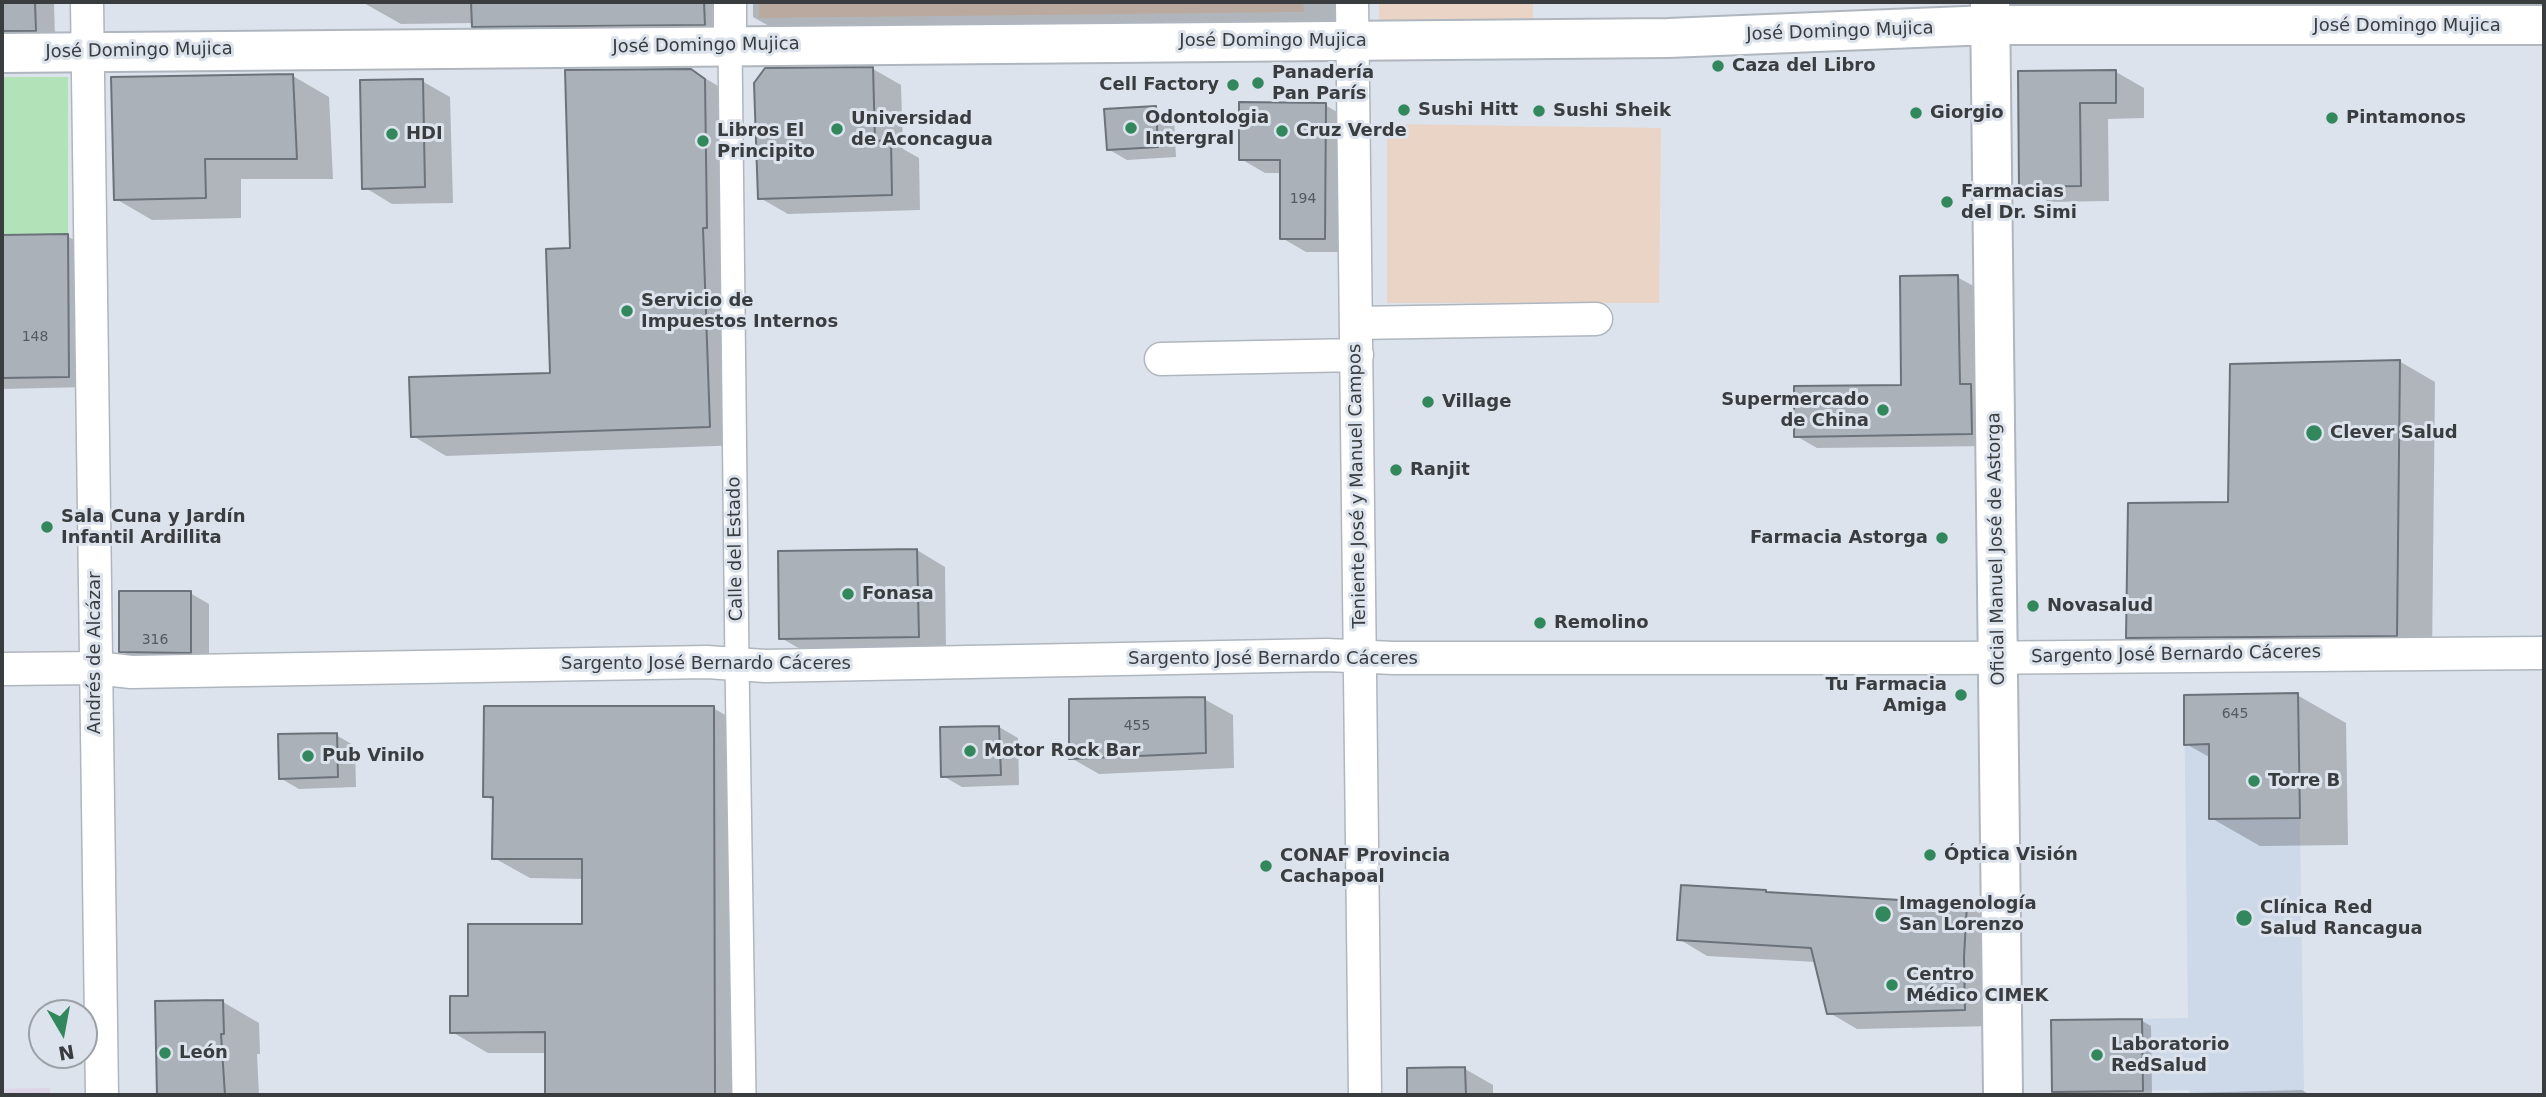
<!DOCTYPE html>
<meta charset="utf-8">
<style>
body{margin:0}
#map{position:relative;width:2546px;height:1097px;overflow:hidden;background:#dce3ec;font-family:"DejaVu Sans",sans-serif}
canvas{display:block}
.frame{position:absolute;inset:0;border:4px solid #3a3d40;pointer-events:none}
.north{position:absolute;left:28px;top:999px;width:70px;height:70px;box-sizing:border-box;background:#dce3ec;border:2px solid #9ba1a7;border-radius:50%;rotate:170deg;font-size:19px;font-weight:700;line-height:28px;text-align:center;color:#3a3d40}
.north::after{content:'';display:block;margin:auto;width:24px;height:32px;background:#32885c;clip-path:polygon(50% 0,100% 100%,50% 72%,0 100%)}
</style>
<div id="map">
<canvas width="2546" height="1097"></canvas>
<div class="frame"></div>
<div class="north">N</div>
</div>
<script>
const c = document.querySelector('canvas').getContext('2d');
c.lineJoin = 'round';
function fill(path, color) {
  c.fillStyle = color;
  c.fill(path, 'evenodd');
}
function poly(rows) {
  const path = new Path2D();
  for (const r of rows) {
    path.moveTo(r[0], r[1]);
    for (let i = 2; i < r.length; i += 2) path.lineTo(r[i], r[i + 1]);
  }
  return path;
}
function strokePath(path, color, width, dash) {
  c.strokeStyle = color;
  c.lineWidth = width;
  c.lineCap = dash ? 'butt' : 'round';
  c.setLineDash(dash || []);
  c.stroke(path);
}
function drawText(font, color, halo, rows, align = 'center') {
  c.font = font + ' "DejaVu Sans",sans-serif';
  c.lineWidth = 6;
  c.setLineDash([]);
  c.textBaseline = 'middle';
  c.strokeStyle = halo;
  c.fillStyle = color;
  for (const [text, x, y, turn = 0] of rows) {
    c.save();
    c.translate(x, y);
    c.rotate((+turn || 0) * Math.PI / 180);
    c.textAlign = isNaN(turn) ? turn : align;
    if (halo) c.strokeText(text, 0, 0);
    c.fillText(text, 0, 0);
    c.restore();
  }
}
fill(poly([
 [759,2,1303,2,1304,12,759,18],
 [1379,2,1533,2,1533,20,1379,22],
 [1387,124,1661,128,1659,303,1387,303]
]), '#e9d4c6');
fill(poly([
 [2298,693,2304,1095,2189,1095,2189,1090,2052,1092,2051,1020,2188,1018,2184,695]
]), '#cdd9e8');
fill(poly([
 [50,1088,50,1095,2,1095,2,1089]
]), '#ded4e8');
fill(poly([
 [2,77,68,77,68,234,2,235]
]), '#b2e3b8');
fill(poly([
 [2,2,54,2,55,41,2,37],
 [362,2,710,2,740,19,740,45,510,47,473,26,473,23,401,24],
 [753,2,1339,2,1339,32,790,38,753,17],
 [2129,2,2208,2,2208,13,2148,13],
 [2349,2,2452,2,2452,13,2368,13],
 [873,69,901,85,903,149,919,158,920,210,788,214,760,198],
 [691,70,725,90,742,445,446,456,413,436,552,374,571,250],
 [2116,72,2144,88,2144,118,2108,119,2109,201,2049,202,2021,186,2020,73],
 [293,76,329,97,333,179,241,179,241,218,152,220,116,199],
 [422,81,450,97,453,203,392,204,364,187],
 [1325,105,1349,119,1349,252,1306,252,1282,238,1282,173,1265,173,1241,159],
 [1155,108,1174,119,1176,157,1127,160,1108,149],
 [2,236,67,236,86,247,87,387,2,389],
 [1957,277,1979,289,1993,446,1817,448,1796,436,1903,387],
 [2399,361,2435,382,2432,656,2163,658,2127,637,2230,504],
 [917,550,945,567,946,652,809,654,781,638],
 [190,593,209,604,209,662,140,662,121,651],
 [2297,695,2346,723,2348,845,2260,846,2211,818,2211,758,2186,744],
 [1204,699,1233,715,1234,768,1099,774,1071,758],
 [713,708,750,729,751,1095,547,1095,547,1053,488,1053,452,1032,470,997,584,926,584,879,530,878,494,858,494,801,485,796],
 [999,727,1018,738,1019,785,962,787,943,776],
 [336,735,355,746,356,787,299,789,280,778],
 [1765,891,1770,894,1967,906,1995,922,1993,1026,1857,1029,1828,1012,1816,962,1707,956,1679,939],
 [223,1002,259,1023,260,1054,257,1054,259,1095,159,1095,157,1003],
 [2142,1021,2151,1026,2152,1095,2061,1095,2054,1091],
 [1409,1069,1465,1069,1493,1085,1493,1095,1409,1095],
 [2302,1090,2310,1095,2189,1095,2189,1093]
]), '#0003');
const building = poly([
 [2,2,35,2,36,31,2,31,2,2],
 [471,2,704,2,705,25,472,27,471,2],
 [873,67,875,141,891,140,892,195,758,199,754,83,765,68,873,67],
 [691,69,705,79,707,228,703,228,710,427,411,437,409,377,550,373,546,249,570,248,565,70,691,69],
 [2116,70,2116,103,2080,103,2081,186,2019,187,2018,71,2116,70],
 [293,74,297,159,205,159,206,198,114,200,111,77,293,74],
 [423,79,425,187,362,189,360,80,423,79],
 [1239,102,1326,103,1325,239,1280,239,1280,160,1239,160,1239,102],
 [1156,106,1158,147,1107,150,1104,109,1156,106],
 [68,234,69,377,2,378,2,235,68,234],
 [1958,275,1960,384,1971,384,1972,434,1794,437,1794,386,1901,385,1900,276,1958,275],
 [2400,360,2397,636,2126,638,2128,503,2228,502,2230,364,2400,360],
 [917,549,919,637,779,639,778,551,917,549],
 [119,591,191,591,191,653,119,652,119,591],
 [2298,693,2300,818,2209,819,2209,744,2184,745,2184,695,2298,693],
 [1205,697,1206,753,1069,759,1069,699,1205,697],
 [484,706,714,706,715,1095,545,1095,545,1032,450,1033,450,996,468,996,468,924,582,924,582,859,492,859,493,797,483,797,484,706],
 [999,726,1001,775,941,777,940,727,999,726],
 [337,733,338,777,279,779,278,734,337,733],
 [1681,885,1766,890,1766,892,1967,904,1964,957,1965,1010,1827,1014,1811,948,1677,940,1681,885],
 [223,1000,224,1034,221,1034,225,1095,157,1095,155,1001,223,1000],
 [2142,1019,2143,1091,2052,1092,2051,1020,2142,1019],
 [1465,1067,1466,1095,1407,1095,1407,1068,1465,1067]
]);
fill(building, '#aab1b9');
strokePath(building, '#6c727a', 2);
const pedestrian = poly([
 [730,46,737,665,744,1095]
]);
const minor = poly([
 [87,2,102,1095],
 [730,2,730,46],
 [1352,2,1365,1095],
 [1356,323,1596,319],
 [1161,359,1357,355],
 [2,669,97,668,131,672,707,662,765,666,1326,655,1394,658,1957,658,2544,653]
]);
const tertiary = poly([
 [1990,2,2003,1095],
 [2,53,1668,38,1990,25,2544,25]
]);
strokePath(pedestrian, '#afb6bf', 26);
strokePath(minor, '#afb6bf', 35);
strokePath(tertiary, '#afb6bf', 42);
strokePath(pedestrian, '#fff', 23);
strokePath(minor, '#fff', 32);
strokePath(tertiary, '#fff', 38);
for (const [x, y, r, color] of [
 [1718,66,7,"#32885c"],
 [1258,83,7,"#32885c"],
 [1233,85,7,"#32885c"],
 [1404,110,7,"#32885c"],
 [1539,111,7,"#32885c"],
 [1916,113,7,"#32885c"],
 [2332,118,7,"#32885c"],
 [1131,128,7,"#32885c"],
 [837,129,7,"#32885c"],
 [1282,131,7,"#32885c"],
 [392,134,7,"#32885c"],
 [703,141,7,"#32885c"],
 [1947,202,7,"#32885c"],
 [627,311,7,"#32885c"],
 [1428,402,7,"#32885c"],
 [1883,410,7,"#32885c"],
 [2314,433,9,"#32885c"],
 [1396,470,7,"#32885c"],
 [47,527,7,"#32885c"],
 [1942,538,7,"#32885c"],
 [848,594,7,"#32885c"],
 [2033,606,7,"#32885c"],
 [1540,623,7,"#32885c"],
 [1961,695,7,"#32885c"],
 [970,751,7,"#32885c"],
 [308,756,7,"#32885c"],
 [2254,781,7,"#32885c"],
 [1930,855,7,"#32885c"],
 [1266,866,7,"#32885c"],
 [1883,914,9,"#32885c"],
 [2244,918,9,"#32885c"],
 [1892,985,7,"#32885c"],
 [165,1053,7,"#32885c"],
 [2097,1055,7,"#32885c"]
]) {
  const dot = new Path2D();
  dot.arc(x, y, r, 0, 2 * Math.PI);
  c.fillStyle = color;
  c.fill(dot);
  strokePath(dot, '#dce3ec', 2.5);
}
drawText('14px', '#565a5e', null, [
 ["194",1303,199],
 ["148",35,337],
 ["316",155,640],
 ["645",2235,714],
 ["455",1137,726]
]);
drawText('18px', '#3a3d40', '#dce3ec', [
 ["José Domingo Mujica",2407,26],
 ["José Domingo Mujica",1840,32,-2],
 ["José Domingo Mujica",1273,41],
 ["José Domingo Mujica",706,46,-1],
 ["José Domingo Mujica",139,51,-1],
 ["Teniente José y Manuel Campos",1358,486,-91],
 ["Calle del Estado",736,549,-91],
 ["Oficial Manuel José de Astorga",1997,549,-91],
 ["Andrés de Alcázar",95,653,-90],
 ["Sargento José Bernardo Cáceres",2176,655,-1],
 ["Sargento José Bernardo Cáceres",1273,659],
 ["Sargento José Bernardo Cáceres",706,664]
]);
drawText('bold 18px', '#3a3d40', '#dce3ec', [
 ["Caza del Libro",1732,66],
 ["Panadería",1272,73],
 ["Pan París",1272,94],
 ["Cell Factory",1219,85,"right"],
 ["Sushi Hitt",1418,110],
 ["Sushi Sheik",1553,111],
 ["Giorgio",1930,113],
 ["Odontologia",1145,118],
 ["Intergral",1145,139],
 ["Pintamonos",2346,118],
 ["Universidad",851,119],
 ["de Aconcagua",851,140],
 ["Libros El",717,131],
 ["Principito",717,152],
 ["Cruz Verde",1296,131],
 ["HDI",406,134],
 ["Farmacias",1961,192],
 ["del Dr. Simi",1961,213],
 ["Servicio de",641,301],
 ["Impuestos Internos",641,322],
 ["Supermercado",1869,400,"right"],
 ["de China",1869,421,"right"],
 ["Village",1442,402],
 ["Clever Salud",2330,433],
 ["Ranjit",1410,470],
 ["Sala Cuna y Jardín",61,517],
 ["Infantil Ardillita",61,538],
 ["Farmacia Astorga",1928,538,"right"],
 ["Fonasa",862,594],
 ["Novasalud",2047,606],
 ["Remolino",1554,623],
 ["Tu Farmacia",1947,685,"right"],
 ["Amiga",1947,706,"right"],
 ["Motor Rock Bar",984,751],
 ["Pub Vinilo",322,756],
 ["Torre B",2268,781],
 ["Óptica Visión",1944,855],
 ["CONAF Provincia",1280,856],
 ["Cachapoal",1280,877],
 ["Imagenología",1899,904],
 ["San Lorenzo",1899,925],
 ["Clínica Red",2260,908],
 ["Salud Rancagua",2260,929],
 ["Centro",1906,975],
 ["Médico CIMEK",1906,996],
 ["Laboratorio",2111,1045],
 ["RedSalud",2111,1066],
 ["León",179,1053]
], 'left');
</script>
